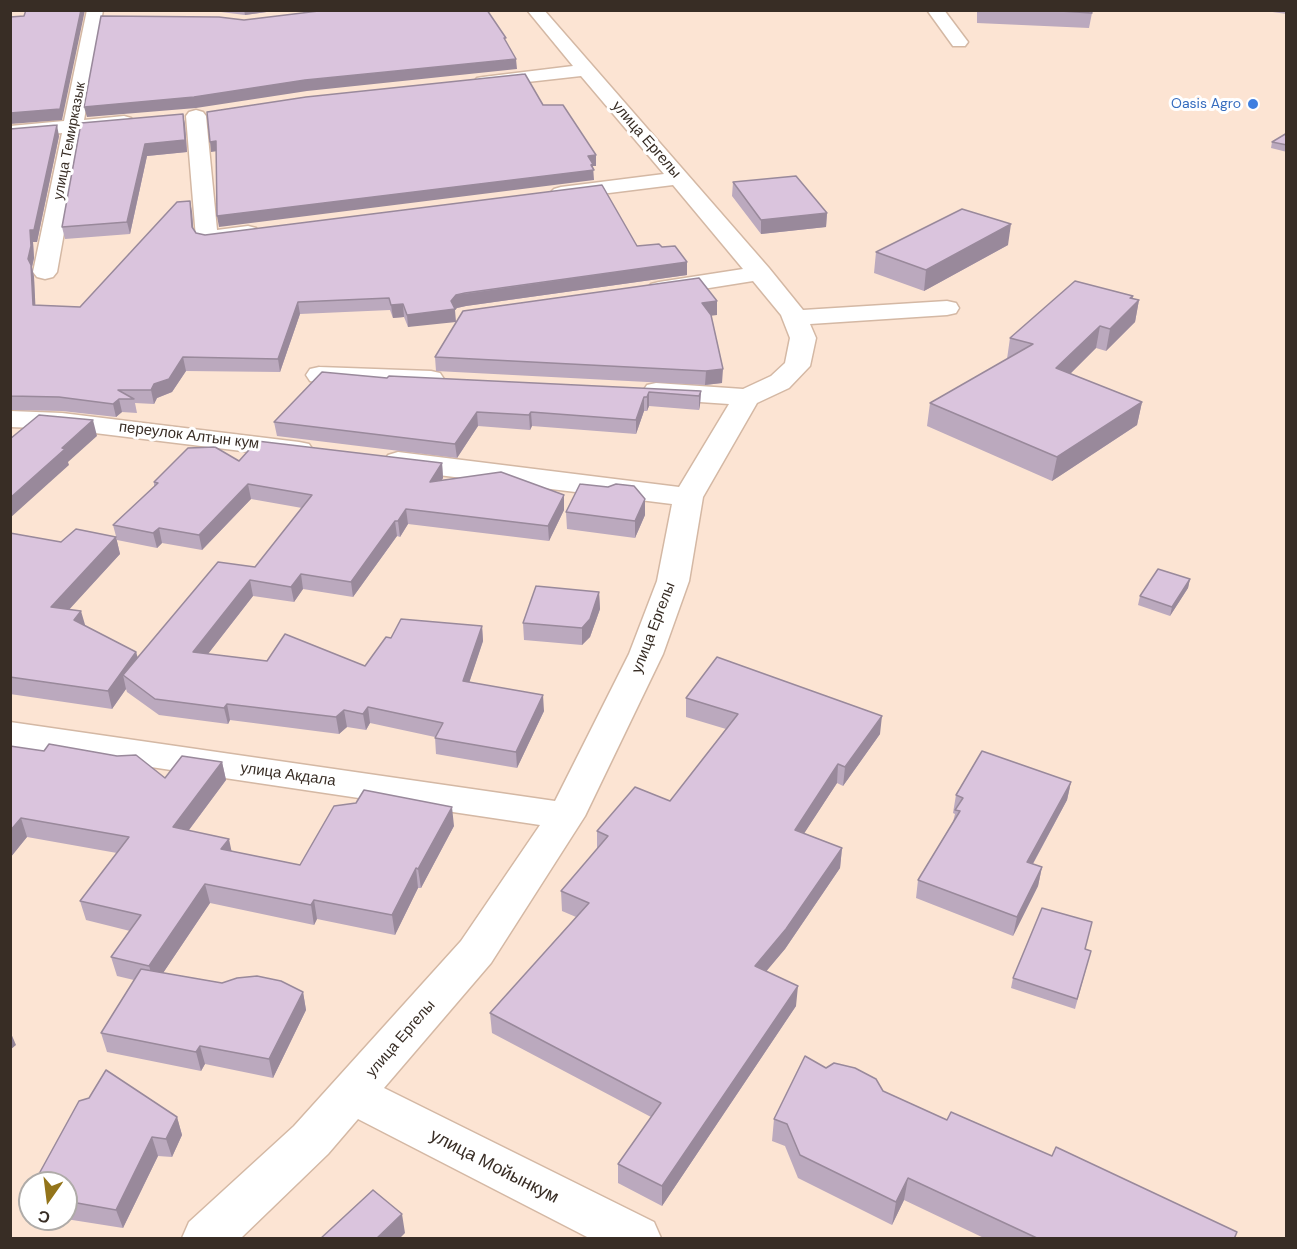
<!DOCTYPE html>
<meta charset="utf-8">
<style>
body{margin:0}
#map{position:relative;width:1297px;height:1249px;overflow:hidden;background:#fce4d3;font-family:"DM Sans",sans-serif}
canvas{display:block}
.frame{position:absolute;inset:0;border:12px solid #382d25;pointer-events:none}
.north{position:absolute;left:18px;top:1171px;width:60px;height:60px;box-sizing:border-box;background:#fff;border:2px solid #afaba8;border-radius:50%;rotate:194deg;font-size:16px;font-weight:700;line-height:24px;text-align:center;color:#382d25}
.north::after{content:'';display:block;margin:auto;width:21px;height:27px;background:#93741a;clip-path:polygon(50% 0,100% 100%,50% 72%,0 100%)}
</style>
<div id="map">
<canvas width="1297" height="1249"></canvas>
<div class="frame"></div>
<div class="north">С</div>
</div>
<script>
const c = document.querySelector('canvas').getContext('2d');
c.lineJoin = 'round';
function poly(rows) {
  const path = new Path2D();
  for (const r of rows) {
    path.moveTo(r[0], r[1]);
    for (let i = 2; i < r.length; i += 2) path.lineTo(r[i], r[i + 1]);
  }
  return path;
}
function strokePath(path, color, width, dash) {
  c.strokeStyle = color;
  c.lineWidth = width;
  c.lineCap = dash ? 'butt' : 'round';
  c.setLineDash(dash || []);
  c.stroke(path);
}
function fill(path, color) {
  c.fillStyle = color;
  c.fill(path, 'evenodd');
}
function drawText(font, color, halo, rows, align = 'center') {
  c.font = font + ' "DM Sans",sans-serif';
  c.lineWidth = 6;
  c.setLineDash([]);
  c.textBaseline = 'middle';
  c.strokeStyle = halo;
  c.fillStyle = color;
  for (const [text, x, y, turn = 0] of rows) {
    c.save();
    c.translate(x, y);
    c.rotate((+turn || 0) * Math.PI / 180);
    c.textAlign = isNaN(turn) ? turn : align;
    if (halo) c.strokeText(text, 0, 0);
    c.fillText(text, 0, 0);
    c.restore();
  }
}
const minor = poly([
 [87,10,103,10,84,120,124,116,131,118,134,122,131,126,124,128,82,132,57,272,53,277,45,279,37,277,33,272,62,133,10,138,10,126,64,121,87,10],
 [527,10,544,10,769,268,803,310,947,301,956,303,959,308,956,313,947,315,810,324,816,338,810,366,789,388,757,403,703,497,689,581,663,654,585,816,491,963,384,1088,654,1222,661,1238,589,1238,358,1119,328,1154,241,1238,182,1238,189,1222,294,1126,461,941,540,825,10,746,10,722,555,801,629,654,657,581,672,504,398,470,388,467,384,461,388,455,398,452,679,487,729,404,656,399,647,397,643,391,647,385,656,383,743,389,771,376,785,363,790,338,781,315,753,281,659,296,651,294,647,289,651,284,659,282,743,269,673,185,561,199,554,197,550,193,554,189,561,187,664,174,581,76,483,87,477,86,474,82,477,78,483,77,573,66,527,10],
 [927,10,944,10,968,42,965,46,953,46,927,10],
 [196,110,203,112,206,116,217,230,248,226,256,228,259,233,256,238,207,245,199,243,196,238,186,116,189,112,196,110],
 [319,367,431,371,440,373,444,379,440,385,431,387,319,383,310,381,306,375,310,369,319,367],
 [10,411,62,413,299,442,309,444,313,450,309,456,299,458,62,429,10,427,10,411]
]);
strokePath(minor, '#d4b8a4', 3);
fill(minor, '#fff');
fill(poly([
 [105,10,281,10,245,15,221,12],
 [977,10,1091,10,1092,13,1089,28,977,23],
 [1258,10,1287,10,1287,14],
 [183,114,185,125,187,152,147,156,130,234,65,239,62,227],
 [10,129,59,136,37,242,33,242,34,258,32,267,34,277,35,305,80,307,192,212,193,229,196,233,205,235,662,247,687,275,466,306,457,308,455,310,408,327,404,317,393,318,390,310,300,314,280,372,186,371,172,392,157,398,154,404,135,403,137,413,122,412,116,417,62,411,10,410],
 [1287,133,1287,152,1271,148,1272,142],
 [733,182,827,213,826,227,761,234,732,196],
 [1008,245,924,291,874,273,876,252],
 [1133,296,1132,299,1139,300,1135,322,1106,351,1096,348,1070,374,1142,402,1137,425,1052,481,927,426,930,403,1007,359,1010,338],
 [463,311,717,315,711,315,722,383,705,385,436,371,435,357],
 [387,378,701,391,700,405,699,410,649,406,647,411,644,411,636,434,532,426,530,430,478,426,457,458,277,436,274,422],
 [239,461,442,463,443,478,442,480,564,495,564,510,549,541,408,524,400,537,397,536,353,597,303,589,294,602,253,596,208,654,267,661,365,666,391,638,482,626,483,641,469,683,544,711,517,768,436,754,435,737,370,723,366,730,347,727,339,734,230,720,228,724,159,715,127,692,126,689,112,709,10,694,10,533,61,542,116,537,120,554,69,609,85,626,136,652,138,658,255,567,302,508,251,499,202,550,162,543,157,548,117,540,113,525,154,487,154,482],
 [645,499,645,515,635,538,567,529,566,512],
 [1190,579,1188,588,1170,616,1138,605,1140,596],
 [599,592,600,609,590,637,582,645,524,640,523,623],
 [686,698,880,734,843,786,837,783,804,833,842,848,840,868,785,949,766,971,796,1006,662,1206,618,1183,618,1164,651,1117,492,1033,490,1013,576,917,562,911,561,891,597,849,597,831,670,801,726,729,686,717],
 [10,746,165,778,222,762,226,780,189,830,231,851,300,865,454,826,421,888,418,888,395,935,317,919,314,925,210,903,163,973,222,983,303,992,306,1010,273,1078,205,1064,201,1071,107,1052,101,1033,134,980,117,976,111,957,130,931,86,920,80,901,117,853,27,837,10,858],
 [1071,782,1067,800,1033,864,1042,867,1038,886,1013,936,916,898,918,880,953,822,955,814,953,813,956,795],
 [1085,949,1091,951,1075,1009,1011,988,1013,978],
 [826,1068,883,1091,947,1120,1234,1239,986,1239,904,1200,892,1225,798,1178,785,1146,772,1141,774,1119],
 [177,1117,182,1135,172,1157,158,1156,123,1228,66,1219,66,1183]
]), '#bba9be');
fill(poly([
 [81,10,85,10,62,120,10,124,10,113],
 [244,10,281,10,245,15],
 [516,59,517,69,307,91,196,108,87,117,84,107,305,80],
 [183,114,185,125,187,152,147,156,130,234,127,222,145,144],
 [57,125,59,136,37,242,33,242,34,258,32,267,34,277,36,317,33,305,28,259,30,230],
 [216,141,218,151,211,152,210,142],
 [596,155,596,166,593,166,594,180,219,227,217,216],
 [190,201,192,212,194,239,192,227],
 [827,213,826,227,761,234,761,220],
 [1011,224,1008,245,924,291,926,270],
 [687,262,687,275,466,306,457,308,455,310,456,322,408,327,407,315,456,295],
 [1133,296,1130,309,1139,300,1135,322,1106,351,1110,329],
 [717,301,717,315,702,317,702,303],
 [298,302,300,314,280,372,278,359],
 [403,304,404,317,393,318,391,305],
 [1100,326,1096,348,1053,391,1056,368],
 [183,357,186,371,172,392,157,398,154,404,151,390,154,384],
 [723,369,722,383,705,385,706,371],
 [701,391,700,405,699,410,699,396],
 [649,392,649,406,647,411,647,397],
 [644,397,644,411,636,434,636,420],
 [119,399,122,412,116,417,113,404],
 [1142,402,1137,425,1052,481,1057,457],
 [477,412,478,426,457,458,455,444],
 [531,412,532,426,530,430,529,415],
 [93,420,97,436,68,462,69,465,10,518,10,498,62,448],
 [442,463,443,478,431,496,430,482],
 [248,484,251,499,202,550,199,535],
 [564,495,564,510,549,541,548,526],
 [645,499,645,515,635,538,635,521],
 [406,509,408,524,400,537,398,521],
 [395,521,397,536,353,597,351,582],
 [159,528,162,543,157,548,153,533],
 [116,537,120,554,56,624,51,607],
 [301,574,303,589,294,602,291,587],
 [1190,579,1188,588,1170,616,1172,607],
 [250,580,253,596,197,668,193,652],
 [599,592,600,609,590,637,582,645,582,628],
 [81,611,86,628,74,620],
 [482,626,483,641,464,698,463,681],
 [136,652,141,670,123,675,126,689,112,709,108,691],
 [543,695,544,711,517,768,516,752],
 [227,704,230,720,228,724,224,708],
 [368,707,370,723,366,730,363,714],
 [344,710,347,727,339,734,336,717],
 [882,716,880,734,843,786,845,767],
 [222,762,226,780,177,846,173,827],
 [838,764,837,783,794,849,795,830],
 [1071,782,1067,800,1024,880,1027,862],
 [452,807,454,826,421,888,418,869],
 [21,818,27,837,10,858,10,831],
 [229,839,233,858,221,849],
 [842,848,840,868,785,949,754,986,755,966],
 [1042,867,1038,886,1013,936,1017,917],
 [416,868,418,888,395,935,392,915],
 [205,884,210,903,155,985,149,966],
 [314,900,317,919,314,925,311,905],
 [798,986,796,1006,662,1206,662,1186],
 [303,992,306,1010,273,1078,269,1059],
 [10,1031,16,1045,10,1050],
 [200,1046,205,1064,201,1071,196,1052],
 [177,1117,182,1135,172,1157,166,1139],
 [152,1137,158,1156,123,1228,116,1210],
 [908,1178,904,1200,892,1225,896,1202],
 [402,1214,405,1233,399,1239,376,1239]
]), '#99899b');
const building = poly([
 [26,10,81,10,60,109,10,113,10,17,24,16,26,10],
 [327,10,487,10,506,38,504,38,516,59,305,80,194,97,84,107,101,16,219,17,244,20,327,10],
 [1044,10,1091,10,1092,13,1044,10],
 [525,74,543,105,563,105,596,155,588,156,593,164,591,165,594,170,217,216,216,141,210,142,207,112,306,97,525,74],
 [183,114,185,140,145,144,127,222,62,227,81,123,183,114],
 [57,125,34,230,30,230,31,246,28,259,31,265,33,305,80,307,177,202,190,201,192,227,196,233,205,235,602,185,637,246,659,244,662,247,675,246,687,262,465,293,456,295,451,301,455,309,407,315,403,304,391,305,389,298,298,302,278,359,183,357,169,379,154,384,151,390,118,390,134,399,119,399,113,404,59,397,10,396,10,129,57,125],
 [1287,133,1287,145,1272,142,1287,133],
 [796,176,827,213,761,220,733,182,796,176],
 [962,209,1011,224,926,270,876,252,962,209],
 [699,278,717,301,702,303,711,315,723,369,706,371,435,357,463,311,699,278],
 [1075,281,1133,296,1130,298,1139,300,1110,329,1100,326,1056,368,1142,402,1057,457,930,403,1033,344,1010,338,1075,281],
 [322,372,387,378,389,376,701,391,699,396,649,392,647,397,644,397,636,420,531,412,529,415,477,412,455,444,274,422,322,372],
 [39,415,93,420,62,448,65,449,10,498,10,439,39,415],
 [257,441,442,463,430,482,501,472,564,495,548,526,406,509,398,521,395,521,351,582,301,574,291,587,250,580,193,652,267,661,285,634,365,666,386,637,391,638,401,619,482,626,463,681,543,695,516,752,435,738,443,723,368,707,363,714,344,710,336,717,227,704,224,708,155,699,123,675,218,562,255,567,312,495,248,484,199,535,159,528,153,533,113,525,158,483,154,482,188,448,215,447,239,461,257,441],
 [580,484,608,487,616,484,634,486,645,499,635,521,566,512,580,484],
 [76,529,116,537,51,607,81,611,74,620,136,652,108,691,10,677,10,533,61,542,76,529],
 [1158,569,1190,579,1172,607,1140,596,1158,569],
 [536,586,599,592,590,619,582,628,523,623,536,586],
 [717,657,882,716,845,767,838,764,795,830,842,848,786,929,755,966,798,986,662,1186,618,1164,661,1103,490,1013,589,903,561,891,608,836,597,831,635,787,670,801,738,714,686,698,717,657],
 [49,744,117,756,136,755,165,778,182,756,222,762,173,827,229,839,221,849,300,865,334,806,356,803,364,790,452,807,418,869,416,868,392,915,314,900,311,905,205,884,149,966,111,957,141,915,80,901,129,837,21,818,10,831,10,746,44,751,49,744],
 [982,751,1071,782,1027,862,1042,867,1017,917,918,880,960,811,955,810,963,798,956,795,982,751],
 [1042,908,1092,922,1085,949,1091,951,1077,999,1013,978,1042,908],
 [141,969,222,983,237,978,257,976,281,981,303,992,269,1059,200,1046,196,1052,101,1033,141,969],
 [805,1056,826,1068,834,1063,855,1068,876,1079,883,1091,947,1120,951,1112,1052,1156,1056,1147,1237,1232,1234,1239,1039,1239,908,1178,896,1202,800,1155,787,1124,774,1119,805,1056],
 [106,1070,177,1117,166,1139,152,1137,116,1210,66,1201,66,1183,34,1183,79,1101,89,1098,106,1070],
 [373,1190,402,1214,376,1239,320,1239,373,1190]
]);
fill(building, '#dac4dd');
strokePath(building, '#99899b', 1.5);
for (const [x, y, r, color] of [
 [1253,104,6,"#3f7fe0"]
]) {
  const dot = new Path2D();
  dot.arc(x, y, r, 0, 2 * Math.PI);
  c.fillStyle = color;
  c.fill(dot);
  strokePath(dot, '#fff', 2);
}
drawText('14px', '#366cbe', '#fff', [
 ["Oasis Agro",1241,104]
], 'right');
drawText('14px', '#382d25', '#fff', [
 ["улица Темирказык",70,141,-79]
]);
drawText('15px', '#382d25', '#fff', [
 ["улица Ергелы",646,140,49],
 ["переулок Алтын кум",189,436,7],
 ["улица Ергелы",654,628,-69],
 ["улица Акдала",288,775,8],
 ["улица Ергелы",401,1039,-49]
]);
drawText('18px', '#382d25', '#fff', [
 ["улица Мойынкум",494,1167,27]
]);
</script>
